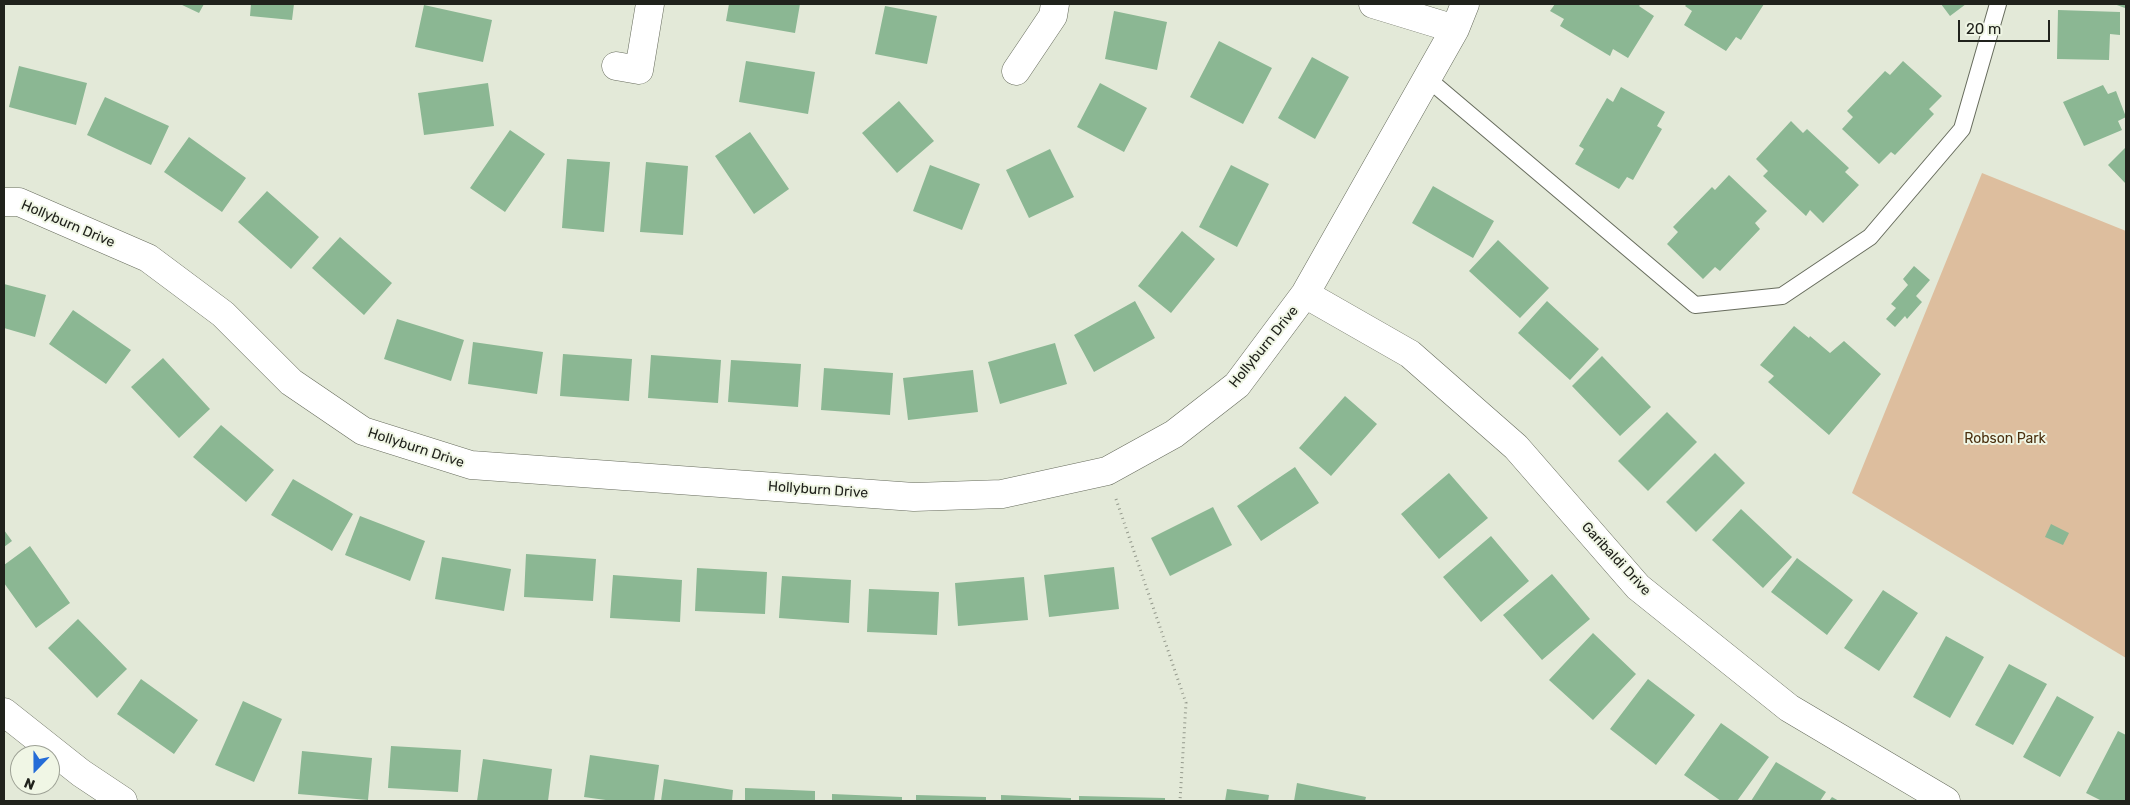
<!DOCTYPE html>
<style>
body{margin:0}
#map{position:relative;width:2130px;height:805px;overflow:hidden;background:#e3e9d8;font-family:Rubik,sans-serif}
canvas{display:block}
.frame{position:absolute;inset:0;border:5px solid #20221c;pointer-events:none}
.north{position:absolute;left:10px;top:745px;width:50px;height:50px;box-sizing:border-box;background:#f0f6e5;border:1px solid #9da195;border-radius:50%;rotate:202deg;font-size:14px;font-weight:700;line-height:20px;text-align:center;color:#20221c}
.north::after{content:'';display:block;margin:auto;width:18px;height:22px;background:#246cd7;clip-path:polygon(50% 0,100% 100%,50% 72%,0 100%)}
.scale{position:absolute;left:1958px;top:20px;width:92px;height:22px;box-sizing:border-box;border:2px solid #20221c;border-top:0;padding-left:6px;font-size:15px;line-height:18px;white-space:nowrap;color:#20221c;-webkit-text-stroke:4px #f0f6e5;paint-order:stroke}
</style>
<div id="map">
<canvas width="2130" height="805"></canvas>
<div class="frame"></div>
<div class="north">N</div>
<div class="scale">20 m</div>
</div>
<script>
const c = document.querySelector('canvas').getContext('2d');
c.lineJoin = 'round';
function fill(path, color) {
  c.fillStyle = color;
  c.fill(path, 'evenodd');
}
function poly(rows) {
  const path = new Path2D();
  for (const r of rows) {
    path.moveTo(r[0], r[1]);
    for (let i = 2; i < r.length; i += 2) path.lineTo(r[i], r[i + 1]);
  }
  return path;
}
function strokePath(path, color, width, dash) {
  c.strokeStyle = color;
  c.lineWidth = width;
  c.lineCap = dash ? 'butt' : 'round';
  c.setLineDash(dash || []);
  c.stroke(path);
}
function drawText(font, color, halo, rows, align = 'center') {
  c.font = font + ' Rubik,sans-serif';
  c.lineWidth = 4;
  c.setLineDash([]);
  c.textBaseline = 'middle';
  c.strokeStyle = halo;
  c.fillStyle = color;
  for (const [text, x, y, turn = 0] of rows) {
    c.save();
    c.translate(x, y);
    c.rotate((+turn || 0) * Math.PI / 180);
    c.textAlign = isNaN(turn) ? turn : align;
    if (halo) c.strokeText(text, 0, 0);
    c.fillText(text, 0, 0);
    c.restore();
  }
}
fill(poly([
 [1982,173,2126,231,2126,658,1852,493]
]), '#ddbe9e');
fill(poly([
 [180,4,204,4,199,13],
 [251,4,294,4,292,20,250,16],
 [729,4,800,4,795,33,726,21],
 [1555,4,1641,4,1639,6,1654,16,1628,58,1613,49,1610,56,1560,26,1564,19,1550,11],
 [1687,4,1764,4,1741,40,1736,37,1726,51,1684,25,1692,11,1685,6],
 [1941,4,1966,4,1950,16],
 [2114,4,2126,4,2125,8],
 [424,5,492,20,483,62,415,47],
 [885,6,937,16,927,64,875,54],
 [2058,10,2120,12,2120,35,2110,34,2109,60,2057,59],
 [1114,11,1167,22,1157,70,1105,59],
 [1219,41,1272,68,1243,124,1190,97],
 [1312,57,1349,77,1315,139,1278,118],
 [746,61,815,72,808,114,739,102],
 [1903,61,1942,96,1929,109,1934,114,1895,155,1891,152,1879,164,1842,129,1853,117,1847,111,1885,71,1890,75],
 [19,66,87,83,76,125,9,107],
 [488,83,494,126,424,135,418,93],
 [1100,83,1147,108,1124,152,1077,127],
 [2103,85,2108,94,2116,91,2126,117,2118,121,2122,130,2084,146,2063,102],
 [1621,87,1665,112,1657,126,1662,129,1633,180,1627,177,1619,189,1575,164,1584,149,1579,146,1607,98,1613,102],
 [105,97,169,126,151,165,87,135],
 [899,101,934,141,897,173,862,133],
 [1791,121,1803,133,1807,129,1849,168,1845,172,1859,185,1823,223,1810,210,1806,216,1763,176,1768,171,1756,159],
 [510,130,545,154,505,212,470,188],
 [750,132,789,189,754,214,715,156],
 [189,137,246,178,222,212,164,172],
 [2126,147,2126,184,2108,165],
 [1050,149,1074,197,1029,218,1006,170],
 [567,159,610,162,604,232,562,228],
 [646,162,688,166,683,235,640,232],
 [930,165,980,184,962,230,913,211],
 [1231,165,1269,184,1237,247,1199,227],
 [1729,175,1767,211,1755,223,1760,229,1720,271,1715,267,1703,279,1667,244,1678,232,1673,227,1712,187,1715,190],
 [1433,186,1494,221,1473,258,1412,223],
 [267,191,319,237,291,269,238,222],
 [1182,231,1215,259,1171,313,1138,286],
 [340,237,392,283,364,315,312,268],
 [1498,240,1549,288,1520,318,1469,271],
 [1914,266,1930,280,1916,296,1922,302,1907,319,1905,316,1895,327,1886,319,1896,308,1891,304,1908,285,1903,279],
 [4,284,46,295,35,337,4,328],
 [1135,301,1155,338,1094,372,1074,335],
 [1547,301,1599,349,1570,380,1518,333],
 [73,310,131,350,106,384,49,344],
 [397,319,464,340,451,381,384,359],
 [1794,326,1809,338,1810,336,1830,353,1844,341,1881,374,1829,435,1768,382,1774,376,1760,365],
 [473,342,543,352,537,394,468,384],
 [1055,343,1067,384,1000,404,988,362],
 [563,354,632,359,629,401,560,396],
 [651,355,721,360,718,403,648,398],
 [1602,356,1651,407,1620,436,1572,386],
 [163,358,210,409,179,438,131,387],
 [731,360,801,364,798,407,728,402],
 [824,368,893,373,890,415,821,410],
 [973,370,978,412,908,420,903,378],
 [1345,396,1377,424,1331,476,1299,448],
 [1667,412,1697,442,1648,491,1618,461],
 [221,425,274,470,246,502,193,457],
 [1715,453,1745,483,1696,532,1666,502],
 [1295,467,1319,503,1261,541,1237,506],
 [1449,473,1488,518,1439,559,1401,514],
 [293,479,353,514,332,551,271,515],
 [1213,507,1232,545,1170,576,1151,538],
 [1741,509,1792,557,1763,588,1712,540],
 [360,516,425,541,410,581,345,555],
 [2051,524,2069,533,2063,545,2045,537],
 [4,530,12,541,4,547],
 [1491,536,1529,581,1481,622,1443,577],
 [30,546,70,603,36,628,4,583,4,565],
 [526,554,596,559,593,601,524,597],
 [442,557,511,569,504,611,435,599],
 [1797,558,1853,600,1827,635,1771,592],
 [1114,567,1119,609,1049,617,1044,575],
 [697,568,767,572,765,614,695,611],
 [1552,574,1590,619,1542,660,1503,615],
 [613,575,682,580,680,622,610,618],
 [782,576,851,580,849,623,779,618],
 [1024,577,1028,620,958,626,955,583],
 [869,589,939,592,937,635,867,632],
 [1883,590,1918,613,1879,671,1844,648],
 [78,619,127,669,97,698,48,648],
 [1593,633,1636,674,1593,720,1549,680],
 [1946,636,1984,657,1950,718,1913,697],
 [2009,664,2047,684,2013,745,1975,725],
 [141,679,198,720,174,754,117,714],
 [1648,679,1695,715,1656,765,1610,729],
 [2057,696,2094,717,2060,777,2023,757],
 [243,701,282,719,254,782,215,765],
 [1721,723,1769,757,1737,801,1721,801,1684,775],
 [2118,731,2126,735,2126,801,2102,801,2086,793],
 [391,746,461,750,458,792,388,788],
 [302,751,372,758,368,800,298,794],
 [590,755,659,765,654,801,613,801,584,797],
 [483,759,552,769,548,801,477,801],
 [1776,762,1826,792,1820,801,1751,801],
 [664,779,733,790,732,801,661,801],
 [1297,783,1366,797,1365,801,1294,801],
 [745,788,815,791,815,801,745,801],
 [1227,789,1269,795,1268,801,1225,801],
 [832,794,902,797,902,801,832,801],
 [916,795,986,797,986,801,916,801],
 [1001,795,1071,798,1071,801,1001,801],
 [1079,796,1165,798,1165,801,1079,801],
 [1832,797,1839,801,1829,801]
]), '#8bb793');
const lane = poly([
 [1428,79,1695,305,1782,296,1870,237,1962,129,1998,4]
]);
const street = poly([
 [1373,4,1455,29],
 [616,66,639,70,650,4],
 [1016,71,1053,16,1055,4],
 [4,202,19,202,148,258,223,314,291,382,363,431,471,465,914,497,1002,494,1107,471,1174,434,1237,385,1305,294,1455,29,1465,4],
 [1305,294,1410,354,1516,447,1638,587,1789,708,1946,801],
 [4,712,81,773,123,801]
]);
strokePath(lane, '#676c5d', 18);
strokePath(street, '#676c5d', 29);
strokePath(poly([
 [1116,499,1186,703,1180,801]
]), '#94998c', 3, [1, 4]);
strokePath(lane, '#fff', 16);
strokePath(street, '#fff', 28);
drawText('14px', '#20221c', '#f0f6e5', [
 ["Hollyburn Drive",68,224,23],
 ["Hollyburn Drive",1264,347,-51],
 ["Hollyburn Drive",416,448,18],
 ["Hollyburn Drive",818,490,4],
 ["Garibaldi Drive",1616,559,47]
]);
drawText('14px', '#4a2f0e', '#f0f6e5', [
 ["Robson Park",2005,439]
]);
</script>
